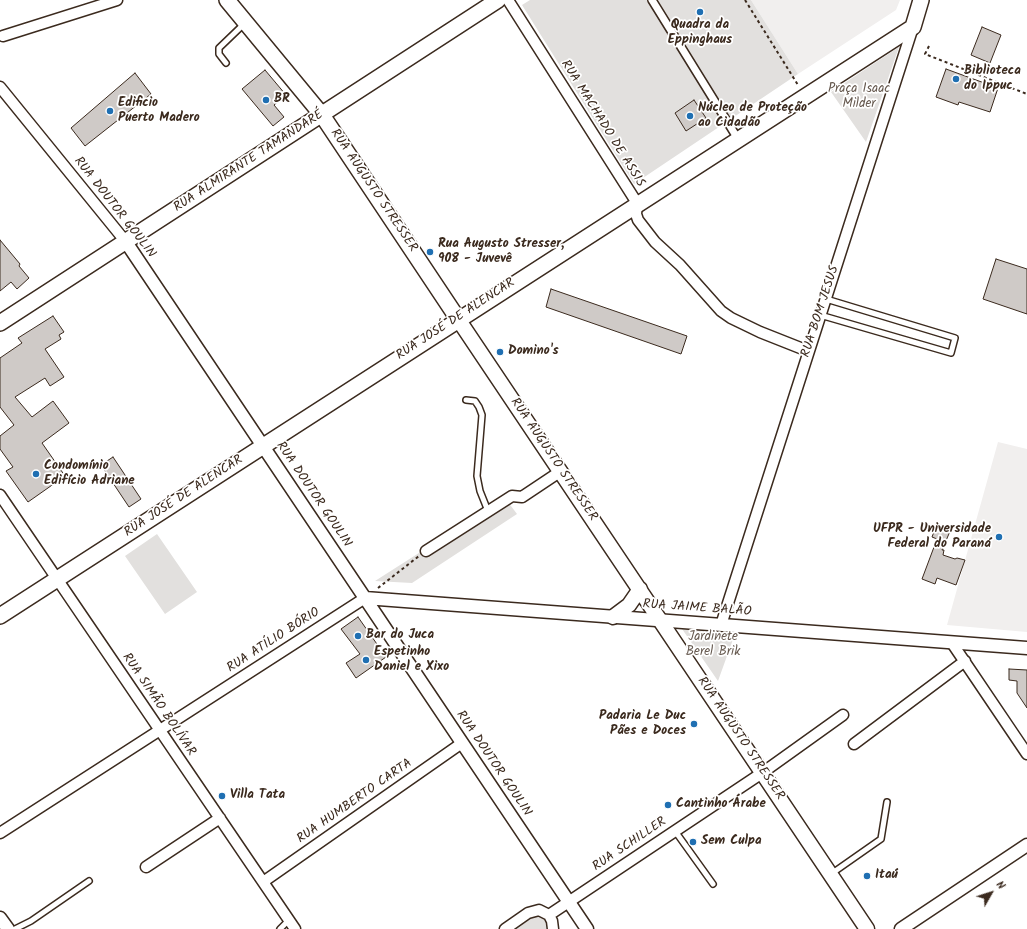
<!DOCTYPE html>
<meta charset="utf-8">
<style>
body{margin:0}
#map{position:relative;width:1027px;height:929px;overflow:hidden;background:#fff;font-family:Kalam,sans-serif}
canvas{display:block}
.north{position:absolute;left:971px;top:873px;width:40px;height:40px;-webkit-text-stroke:3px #fff;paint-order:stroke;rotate:51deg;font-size:11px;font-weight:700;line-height:16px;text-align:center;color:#3b2a1e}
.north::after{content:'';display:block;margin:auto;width:14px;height:18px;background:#3b2a1e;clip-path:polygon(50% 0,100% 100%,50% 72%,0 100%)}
</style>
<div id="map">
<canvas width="1027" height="929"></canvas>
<div class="north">N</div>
</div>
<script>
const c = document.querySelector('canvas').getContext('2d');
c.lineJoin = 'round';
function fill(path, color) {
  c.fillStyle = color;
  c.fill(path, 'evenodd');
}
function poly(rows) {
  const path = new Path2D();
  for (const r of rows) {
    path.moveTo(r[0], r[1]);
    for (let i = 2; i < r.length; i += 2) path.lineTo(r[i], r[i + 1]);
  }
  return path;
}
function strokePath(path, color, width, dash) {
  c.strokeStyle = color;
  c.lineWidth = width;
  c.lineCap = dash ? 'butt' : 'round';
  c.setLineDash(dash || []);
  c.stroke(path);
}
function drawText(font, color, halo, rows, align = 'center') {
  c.font = font + ' Kalam,sans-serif';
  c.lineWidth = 3.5;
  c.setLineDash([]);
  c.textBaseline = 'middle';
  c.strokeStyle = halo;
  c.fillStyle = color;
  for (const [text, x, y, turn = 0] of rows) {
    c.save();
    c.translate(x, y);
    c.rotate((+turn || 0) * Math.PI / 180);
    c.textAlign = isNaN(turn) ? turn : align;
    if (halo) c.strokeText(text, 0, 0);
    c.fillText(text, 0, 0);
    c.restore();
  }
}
fill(poly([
 [751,0,900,0,896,10,798,74],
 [998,442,1027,449,1027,632,947,625]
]), '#f1efee');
fill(poly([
 [530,0,751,0,798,74,634,184,522,5],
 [899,47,866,142,831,92],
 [505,498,517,514,412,583,375,581],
 [157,534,197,592,165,614,125,556],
 [680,626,736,631,718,681],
 [537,916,546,920,548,929,514,929,532,917]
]), '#e2e0de');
const building = poly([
 [982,27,1001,35,990,63,971,55,982,27],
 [946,69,998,88,990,112,959,102,958,105,936,97,946,69],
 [265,70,286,95,274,105,284,117,273,126,242,89,265,70],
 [135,73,151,94,85,146,71,128,135,73],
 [694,100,706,118,686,131,675,113,694,100],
 [0,240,20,264,19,266,29,278,17,289,11,282,0,291,0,240],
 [996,259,1027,269,1027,314,983,299,996,259],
 [551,289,687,336,681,354,546,307,551,289],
 [53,316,64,332,59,335,61,339,45,349,64,377,50,386,45,378,15,397,32,417,53,401,69,423,42,443,65,476,28,502,6,471,13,467,0,449,0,436,14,425,0,407,0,358,22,343,18,338,53,316],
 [113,457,141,499,129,507,101,465,113,457],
 [937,524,951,529,942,550,944,550,943,555,955,559,957,558,965,560,956,585,937,578,935,584,922,579,937,539,932,537,937,524],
 [358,617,386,657,356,678,346,663,360,654,341,629,358,617],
 [1009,669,1027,670,1027,708,1017,693,1017,681,1009,680,1009,669]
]);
fill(building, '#cfcac7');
strokePath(building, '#3b2a1e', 1);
const service = poly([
 [226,63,219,54,219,48,245,23],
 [820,315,951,353,955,338,826,299],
 [466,400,475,401,479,407,482,415,477,476,480,491,488,511],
 [675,831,713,884],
 [831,874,881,839,887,802],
 [15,929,31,921,89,881],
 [280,929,289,920]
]);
const pedestrian = poly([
 [652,0,738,139]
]);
const minor = poly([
 [508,0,637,203,636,214,638,220,655,242,680,265,721,311,731,318,760,332,808,351],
 [3,36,117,0],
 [0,87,126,242],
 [0,495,295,929],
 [426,551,512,496,522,497,561,471],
 [721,625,913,27],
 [952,643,1027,754],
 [854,744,965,661],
 [0,833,365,598],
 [146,867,220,818],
 [263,882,462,743],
 [549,915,762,773,843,715],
 [505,929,528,913,539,910,549,915,552,921,553,929]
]);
const tertiary = poly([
 [126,242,587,929],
 [365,598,1027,648],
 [0,918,8,929],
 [901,929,1027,845]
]);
const secondary = poly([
 [458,319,867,929],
 [613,617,629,605,640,589]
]);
const primary = poly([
 [227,0,322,115,458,319],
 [0,323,498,0],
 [0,616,913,27,921,0]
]);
strokePath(service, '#3b2a1e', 8);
strokePath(pedestrian, '#3b2a1e', 10);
strokePath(minor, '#3b2a1e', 13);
strokePath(tertiary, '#3b2a1e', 15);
strokePath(secondary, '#3b2a1e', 17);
strokePath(primary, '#3b2a1e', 18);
strokePath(poly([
 [745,0,798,85],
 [929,46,925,54,1027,94],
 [378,588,419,556]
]), '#3b2a1e', 2, [3, 3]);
strokePath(service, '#fff', 5);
strokePath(pedestrian, '#fff', 7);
strokePath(minor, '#fff', 10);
strokePath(tertiary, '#fff', 12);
strokePath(secondary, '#fff', 14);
strokePath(primary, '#fff', 15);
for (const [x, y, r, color] of [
 [700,12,4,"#1f6fb2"],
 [956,79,4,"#1f6fb2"],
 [266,100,4,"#1f6fb2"],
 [110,111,4,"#1f6fb2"],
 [690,116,4,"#1f6fb2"],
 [430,252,4,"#1f6fb2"],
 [500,352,4,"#1f6fb2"],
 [36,474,4,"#1f6fb2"],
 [999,537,4,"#1f6fb2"],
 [358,636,4,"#1f6fb2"],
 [366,660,4,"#1f6fb2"],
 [694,724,4,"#1f6fb2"],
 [222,796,4,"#1f6fb2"],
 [668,805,4,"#1f6fb2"],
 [693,842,4,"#1f6fb2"],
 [867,876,4,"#1f6fb2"]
]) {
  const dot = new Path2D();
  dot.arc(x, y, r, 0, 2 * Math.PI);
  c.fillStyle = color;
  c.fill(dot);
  strokePath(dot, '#fff', 1.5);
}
drawText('bold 13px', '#3b2a1e', '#fff', [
 ["Quadra da",700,26,"center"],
 ["Eppinghaus",700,41,"center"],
 ["Biblioteca",964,72],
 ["do Ippuc",964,87],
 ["BR",274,100],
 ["Edificio",118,104],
 ["Puerto Madero",118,119],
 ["Núcleo de Proteção",698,109],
 ["ao Cidadão",698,124],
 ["Rua Augusto Stresser,",438,245],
 ["908 - Juvevê",438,260],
 ["Domino's",508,352],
 ["Condomínio",44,467],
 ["Edifício Adriane",44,482],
 ["UFPR - Universidade",991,530,"right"],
 ["Federal do Paraná",991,545,"right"],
 ["Bar do Juca",366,636],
 ["Espetinho",374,653],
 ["Daniel e Xixo",374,668],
 ["Padaria Le Duc",686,717,"right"],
 ["Pães e Doces",686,732,"right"],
 ["Villa Tata",230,796],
 ["Cantinho Árabe",676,805],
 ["Sem Culpa",701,842],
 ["Itaú",875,876]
], 'left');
drawText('13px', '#65584e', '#fff', [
 ["Praça Isaac",859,90],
 ["Milder",859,105],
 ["Jardinete",713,638],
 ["Berel Brik",713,653]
]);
drawText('13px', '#3b2a1e', '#fff', [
 ["RUA MACHADO DE ASSIS",602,124,58],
 ["RUA ALMIRANTE TAMANDARÉ",249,162,-33],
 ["RUA AUGUSTO STRESSER",373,191,56],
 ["RUA DOUTOR GOULIN",114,208,52],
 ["RUA BOM JESUS",821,312,-72],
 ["RUA JOSÉ DE ALENCAR",456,320,-33],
 ["RUA AUGUSTO STRESSER",553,460,56],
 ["RUA DOUTOR GOULIN",313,495,56],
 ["RUA JOSÉ DE ALENCAR",184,497,-33],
 ["RUA JAIME BALÃO",697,609,4],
 ["RUA ATÍLIO BÓRIO",274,641,-33],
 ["RUA SIMÃO BOLÍVAR",158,705,56],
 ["RUA AUGUSTO STRESSER",740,739,56],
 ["RUA DOUTOR GOULIN",493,764,56],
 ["RUA HUMBERTO CARTA",355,802,-35],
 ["RUA SCHILLER",630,845,-34]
]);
</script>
